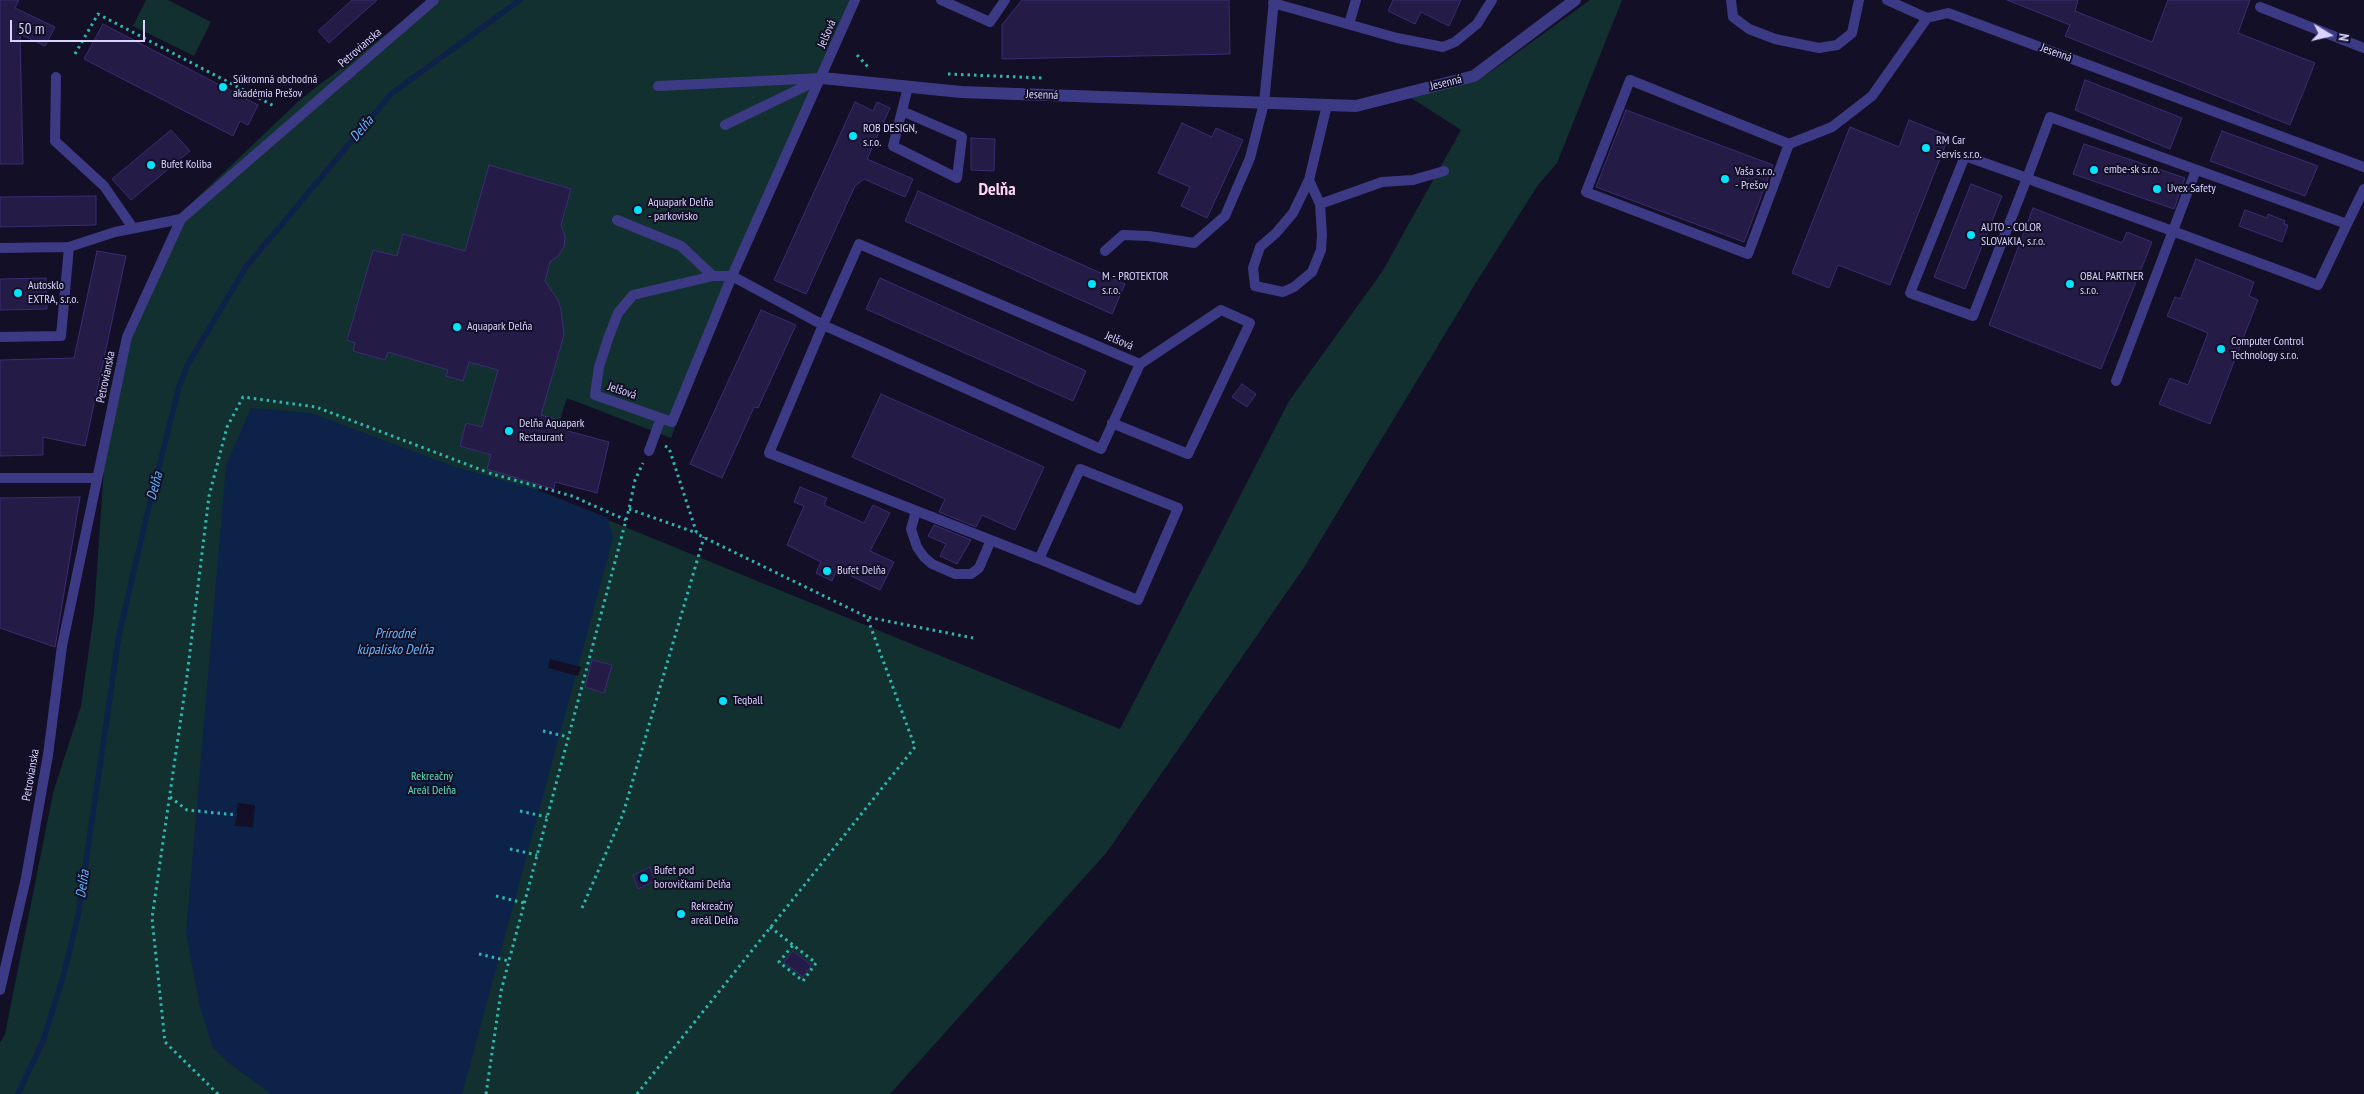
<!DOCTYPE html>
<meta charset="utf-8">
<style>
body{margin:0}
#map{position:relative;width:2364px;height:1094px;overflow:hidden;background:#130f26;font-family:"PT Sans Narrow",sans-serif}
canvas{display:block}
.north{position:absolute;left:2304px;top:10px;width:50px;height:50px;-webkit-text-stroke:4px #130f26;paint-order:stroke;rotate:99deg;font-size:14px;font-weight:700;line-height:20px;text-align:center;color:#d9d4ff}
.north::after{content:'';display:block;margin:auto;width:18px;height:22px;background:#d9d4ff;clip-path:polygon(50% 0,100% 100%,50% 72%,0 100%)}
.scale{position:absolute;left:10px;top:20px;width:135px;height:22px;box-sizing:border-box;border:2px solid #d9d4ff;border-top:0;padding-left:6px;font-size:15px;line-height:18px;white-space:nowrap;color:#d9d4ff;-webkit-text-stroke:4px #130f26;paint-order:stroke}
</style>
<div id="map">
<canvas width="2364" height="1094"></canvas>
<div class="north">N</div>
<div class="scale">50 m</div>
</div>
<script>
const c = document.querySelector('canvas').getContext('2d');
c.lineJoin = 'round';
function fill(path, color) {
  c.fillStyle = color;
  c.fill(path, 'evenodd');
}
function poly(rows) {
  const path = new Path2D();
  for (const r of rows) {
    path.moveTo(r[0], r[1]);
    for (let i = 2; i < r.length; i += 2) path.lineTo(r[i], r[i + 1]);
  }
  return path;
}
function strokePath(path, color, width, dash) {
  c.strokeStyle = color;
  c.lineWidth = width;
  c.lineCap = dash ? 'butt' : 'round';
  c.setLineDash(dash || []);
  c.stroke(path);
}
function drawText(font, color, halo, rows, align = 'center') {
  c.font = font + ' "PT Sans Narrow",sans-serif';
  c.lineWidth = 4;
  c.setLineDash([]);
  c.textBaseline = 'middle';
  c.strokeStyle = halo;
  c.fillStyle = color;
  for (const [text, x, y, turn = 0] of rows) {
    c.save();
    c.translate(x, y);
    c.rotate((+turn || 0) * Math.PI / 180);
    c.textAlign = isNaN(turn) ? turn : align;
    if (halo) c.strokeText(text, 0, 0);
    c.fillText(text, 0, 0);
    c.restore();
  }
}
fill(poly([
 [146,0,168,0,211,22,194,56,133,26],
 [431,0,851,0,732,276,671,438,567,398,538,490,532,489,1120,729,1289,401,1382,272,1461,130,1408,96,1486,75,1590,0,1622,0,1557,163,1538,185,1477,281,1305,566,1107,852,890,1094,0,1094,0,1043,5,1034,53,793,81,706,94,613,109,395,123,335,183,211,302,98]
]), '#12302f');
fill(poly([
 [251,408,311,413,455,467,538,490,608,518,613,538,462,1094,271,1094,230,1064,213,1048,200,1007,186,933,226,465]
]), '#0c2248');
fill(poly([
 [550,659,581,667,578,676,548,668],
 [238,803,255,805,253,827,235,826]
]), '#130f26');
strokePath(poly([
 [18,1094,43,1041,63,977,78,916,119,635,145,523,179,387,188,364,246,267,391,94,520,0]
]), '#0c2248', 5.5);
const building = poly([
 [0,0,19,0,15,8,55,27,45,46,20,34,23,164,0,164,0,0],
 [352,0,377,0,329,43,318,31,352,0],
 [1022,0,1229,0,1230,54,1002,59,1002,25,1022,0],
 [1393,0,1461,0,1449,26,1421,12,1415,24,1388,11,1393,0],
 [2007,0,2078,0,2075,11,2152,42,2168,0,2250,0,2238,33,2315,63,2290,125,2065,36,2070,25,2007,0],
 [103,24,258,105,248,125,240,121,233,136,84,59,103,24],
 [2085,80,2182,118,2170,149,2075,110,2085,80],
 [855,102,873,111,877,102,890,108,867,159,913,179,905,197,864,179,855,186,806,294,774,280,855,102],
 [1626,110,1773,165,1744,242,1596,187,1626,110],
 [1909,120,1949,136,1890,285,1838,265,1829,288,1792,273,1850,127,1899,147,1909,120],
 [1182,123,1212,137,1216,128,1243,140,1207,218,1181,206,1190,187,1158,173,1182,123],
 [171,130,190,151,131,200,112,179,171,130],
 [2222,131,2318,166,2305,196,2210,161,2222,131],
 [971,138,995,139,994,171,971,170,971,138],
 [2084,144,2185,178,2174,209,2073,174,2084,144],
 [489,165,571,189,561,225,565,237,564,247,558,256,550,262,545,281,558,300,561,310,564,335,541,415,570,423,568,431,609,442,597,493,555,482,554,489,487,469,491,455,460,446,466,423,482,427,498,370,469,362,463,381,446,376,448,370,388,352,385,360,353,351,355,343,347,340,373,250,397,256,403,234,465,251,489,165],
 [1971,184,2002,196,1965,289,1934,277,1971,184],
 [918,191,1125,284,1112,314,905,221,918,191],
 [96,196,96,225,0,227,0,197,96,196],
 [2033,208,2122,243,2127,232,2152,242,2101,369,1989,325,2033,208],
 [2245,210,2267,218,2268,214,2285,221,2284,224,2288,225,2282,242,2239,226,2245,210],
 [97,251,126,256,85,446,43,437,43,455,0,456,0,360,74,358,97,251],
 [2196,259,2254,282,2249,296,2258,300,2210,424,2159,404,2170,378,2188,385,2208,333,2167,316,2175,297,2180,299,2196,259],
 [46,278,47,309,0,310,0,279,46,278],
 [880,278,1086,371,1073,401,866,309,880,278],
 [761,310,796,325,758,408,754,407,722,478,690,464,761,310],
 [1242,384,1256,394,1247,407,1232,397,1242,384],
 [881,394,1044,467,1015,530,982,515,976,527,939,512,945,499,852,457,881,394],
 [800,487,827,498,824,505,864,523,873,505,890,513,870,551,894,562,880,590,837,569,832,581,816,573,821,562,787,545,804,506,794,502,800,487],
 [80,497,55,647,0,628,0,498,80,497],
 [934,525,971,540,957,564,940,556,946,544,928,536,934,525],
 [592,660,612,665,604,693,585,687,592,660],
 [650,867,655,881,638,889,633,875,650,867],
 [793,951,811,965,803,977,784,962,793,951]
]);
fill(building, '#241b47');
strokePath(building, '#3b2d73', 1);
strokePath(poly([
 [75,54,98,14,274,106],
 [857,55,868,67],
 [948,74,1042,78],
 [665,446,669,448,697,534,867,617,973,638],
 [489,473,572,496,626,520],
 [629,509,697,533],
 [543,731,568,737],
 [170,797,187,810,237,815],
 [520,811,547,817],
 [510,849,537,855],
 [496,896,524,903],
 [582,908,623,814,704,537],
 [770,927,816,963,803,981,779,962,793,945],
 [479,954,509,961],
 [218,1094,165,1042,152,918,187,676,209,496,227,427,243,397,316,407,487,472],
 [486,1094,501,991,629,509,635,480,643,463],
 [637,1094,915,747,867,617]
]), '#2fb8b0', 3, [2.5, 4]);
strokePath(poly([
 [855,0,732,276,672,422,595,395,599,367,608,339,618,313,633,295,713,276,732,276,823,325,1101,449,1140,364,859,244,823,325,769,453,1039,559,1080,469,1178,508,1138,600,1039,559],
 [941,0,990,22,1005,0],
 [1731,0,1733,17,1749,29,1775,39,1819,48,1837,45,1852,33,1859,0],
 [1887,0,1927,18],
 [1273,3,1397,38,1443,47,1455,42,1477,24,1492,0],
 [2260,7,2364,48],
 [1349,24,1356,0],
 [56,77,55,141,104,186,133,228],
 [1630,80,1789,144,1748,254,1586,192,1630,80],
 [658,86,822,78],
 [902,111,962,137,957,178,893,146,908,87],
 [725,125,816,81],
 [1789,144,1832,127,1872,96,1927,18,1948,13,2364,167],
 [1309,180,1320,204,1322,235,1321,250,1312,272,1294,287,1283,292,1255,286,1253,268,1260,247,1276,233,1293,213,1309,180,1327,105],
 [1320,204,1382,182,1413,180,1444,171],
 [617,220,681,246,713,276],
 [2347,224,2050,117,2027,178,1973,316,1910,293,1965,156,2027,178,2034,181,2167,229,2281,271,2318,285,2347,224,2364,189],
 [69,247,115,232,181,219],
 [0,248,69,247,61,336,0,337],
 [1105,251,1123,235,1149,236,1194,243,1225,216,1250,158,1264,103,1274,0],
 [2116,381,2196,170],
 [1112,423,1188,454,1250,323,1221,310,1140,364],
 [649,451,661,418],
 [0,478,97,478],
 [916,511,911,529,917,547,924,557,932,564,955,574,971,574,979,568,991,540],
 [0,990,26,878,48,755,62,646,127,337,181,219,434,0]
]), '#3d3a85', 10);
strokePath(poly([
 [822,78,961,92,1356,106,1474,76,1575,0]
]), '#3d3a85', 12);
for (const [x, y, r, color] of [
 [223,87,5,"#00e5ff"],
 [853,136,5,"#00e5ff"],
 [1926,148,5,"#00e5ff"],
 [151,165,5,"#00e5ff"],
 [2094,170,5,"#00e5ff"],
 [1725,179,5,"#00e5ff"],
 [2157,189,5,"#00e5ff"],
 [638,210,5,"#00e5ff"],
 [1971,235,5,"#00e5ff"],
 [1092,284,5,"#00e5ff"],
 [2070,284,5,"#00e5ff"],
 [18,293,5,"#00e5ff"],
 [457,327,5,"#00e5ff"],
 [2221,349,5,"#00e5ff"],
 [509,431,5,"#00e5ff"],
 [827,571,5,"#00e5ff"],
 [723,701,5,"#00e5ff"],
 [644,878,5,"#00e5ff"],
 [681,914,5,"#00e5ff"]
]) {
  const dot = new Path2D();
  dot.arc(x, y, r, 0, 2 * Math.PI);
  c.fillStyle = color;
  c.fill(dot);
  strokePath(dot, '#130f26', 2);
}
drawText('12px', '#d9d4ff', '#130f26', [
 ["Jelšová",827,34,-67],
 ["Petrovianska",360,48,-41],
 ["Jesenná",2056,53,20],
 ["Jesenná",1446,83,-14],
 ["Jesenná",1042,95,2],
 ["Jelšová",1119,341,23],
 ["Petrovianska",106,377,-78],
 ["Jelšová",622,391,19],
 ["Petrovianska",31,775,-80]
]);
drawText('12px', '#d9d4ff', '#130f26', [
 ["Súkromná obchodná",233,80],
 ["akadémia Prešov",233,94],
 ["ROB DESIGN,",863,129],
 ["s.r.o.",863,143],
 ["RM Car",1936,141],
 ["Servis s.r.o.",1936,155],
 ["Bufet Koliba",161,165],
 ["embe-sk s.r.o.",2104,170],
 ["Vaša s.r.o.",1735,172],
 ["- Prešov",1735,186],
 ["Uvex Safety",2167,189],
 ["Aquapark Delňa",648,203],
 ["- parkovisko",648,217],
 ["AUTO - COLOR",1981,228],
 ["SLOVAKIA, s.r.o.",1981,242],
 ["M - PROTEKTOR",1102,277],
 ["s.r.o.",1102,291],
 ["OBAL PARTNER",2080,277],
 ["s.r.o.",2080,291],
 ["Autosklo",28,286],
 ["EXTRA, s.r.o.",28,300],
 ["Aquapark Delňa",467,327],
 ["Computer Control",2231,342],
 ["Technology s.r.o.",2231,356],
 ["Delňa Aquapark",519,424],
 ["Restaurant",519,438],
 ["Bufet Delňa",837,571],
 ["Teqball",733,701],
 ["Bufet pod",654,871],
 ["borovičkami Delňa",654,885],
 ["Rekreačný",691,907],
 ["areál Delňa",691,921]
], 'left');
drawText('12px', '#5fe0c0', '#130f26', [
 ["Rekreačný",432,777],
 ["Areál Delňa",432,791]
]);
drawText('italic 14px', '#62b6ff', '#130f26', [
 ["Delňa",362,129,-50],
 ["Delňa",155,486,-75],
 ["Prírodné",395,634],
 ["kúpalisko Delňa",395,650],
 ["Delňa",83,884,-82]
]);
drawText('bold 18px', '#ffd6f0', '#130f26', [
 ["Delňa",997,190]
]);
</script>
